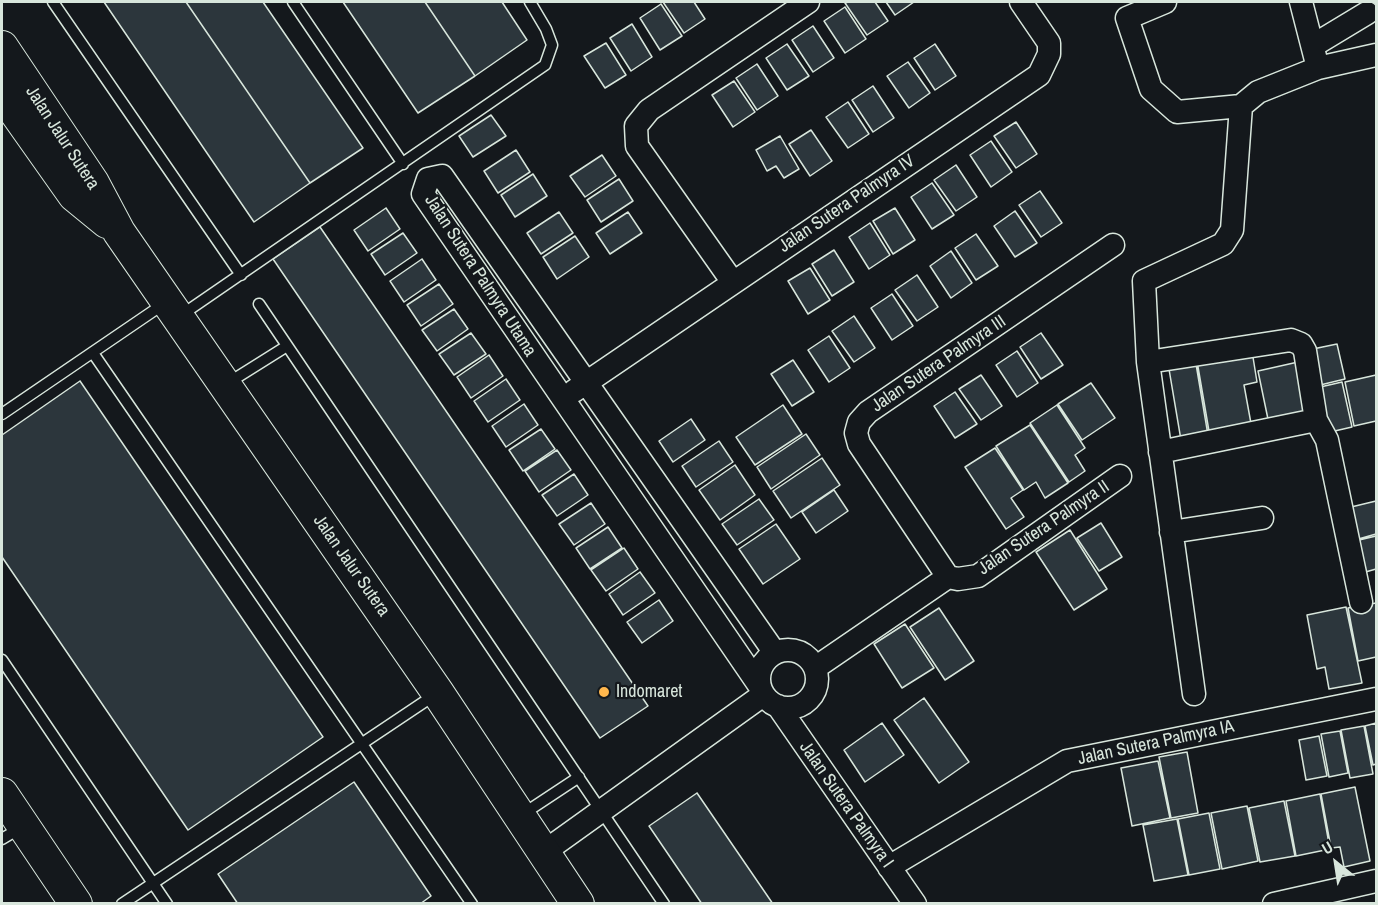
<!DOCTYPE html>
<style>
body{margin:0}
#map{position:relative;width:1378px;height:905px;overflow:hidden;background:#14181c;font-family:"Archivo Narrow",sans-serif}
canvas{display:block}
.frame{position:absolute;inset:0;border:3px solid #d8e6dc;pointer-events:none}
.north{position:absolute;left:1306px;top:833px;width:60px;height:60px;-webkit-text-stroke:4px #14181c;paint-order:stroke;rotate:330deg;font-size:16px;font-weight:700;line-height:24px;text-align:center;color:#d8e6dc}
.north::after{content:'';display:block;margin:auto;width:21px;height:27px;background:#d8e6dc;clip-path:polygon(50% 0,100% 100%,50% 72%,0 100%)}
</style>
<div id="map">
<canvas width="1378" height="905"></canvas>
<div class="frame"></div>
<div class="north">U</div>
</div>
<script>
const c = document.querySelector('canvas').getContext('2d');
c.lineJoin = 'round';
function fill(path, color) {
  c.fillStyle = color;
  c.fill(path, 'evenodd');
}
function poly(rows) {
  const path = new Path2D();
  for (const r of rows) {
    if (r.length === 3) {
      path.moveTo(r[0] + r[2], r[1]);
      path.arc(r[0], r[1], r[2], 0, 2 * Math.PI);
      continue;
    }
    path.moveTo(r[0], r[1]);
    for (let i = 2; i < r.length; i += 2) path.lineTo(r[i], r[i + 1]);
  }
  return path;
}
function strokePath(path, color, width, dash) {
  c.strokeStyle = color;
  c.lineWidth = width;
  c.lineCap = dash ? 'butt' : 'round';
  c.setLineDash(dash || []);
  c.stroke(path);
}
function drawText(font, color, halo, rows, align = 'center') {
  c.font = font + ' "Archivo Narrow",sans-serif';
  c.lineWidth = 4.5;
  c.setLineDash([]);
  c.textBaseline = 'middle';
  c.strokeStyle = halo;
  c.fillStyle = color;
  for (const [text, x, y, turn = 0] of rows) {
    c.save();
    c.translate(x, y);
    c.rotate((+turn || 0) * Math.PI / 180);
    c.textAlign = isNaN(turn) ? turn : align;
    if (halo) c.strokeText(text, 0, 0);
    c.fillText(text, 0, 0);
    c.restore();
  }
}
const building = poly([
 [104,2,186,2,310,183,254,222,104,2],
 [186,2,263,2,363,148,310,183,186,2],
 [343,2,425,2,475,76,418,113,343,2],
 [425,2,502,2,527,40,475,76,425,2],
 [663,2,694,2,705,19,684,33,663,2],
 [848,2,875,2,888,21,867,35,845,3,848,2],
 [886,2,914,2,895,15,886,2],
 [661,4,682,36,660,50,640,18,661,4],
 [845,7,866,39,845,53,824,21,845,7],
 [632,24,652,57,631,71,610,38,632,24],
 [813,26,834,58,813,72,792,40,813,26],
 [606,43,626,75,605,88,584,56,606,43],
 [787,44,809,76,787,90,766,58,787,44],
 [935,44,956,76,935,90,914,58,935,44],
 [908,62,930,93,909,108,887,76,908,62],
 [757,64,778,96,757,110,736,78,757,64],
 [734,81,755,112,733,127,712,95,734,81],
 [873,86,894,118,873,132,852,100,873,86],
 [848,102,869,134,848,148,826,117,848,102],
 [491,115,506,136,473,157,459,136,491,115],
 [1016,122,1037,154,1016,168,994,136,1016,122],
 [811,130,832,161,810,176,789,144,811,130],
 [780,136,799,169,784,178,776,166,767,171,756,150,780,136],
 [991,141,1012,172,991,187,970,155,991,141],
 [516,150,530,172,498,193,484,171,516,150],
 [602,155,616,176,585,197,570,176,602,155],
 [956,165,977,197,956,211,934,180,956,165],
 [533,174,547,196,515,217,501,195,533,174],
 [619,179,633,201,601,222,587,200,619,179],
 [932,183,954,215,932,229,911,197,932,183],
 [1040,191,1062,223,1041,237,1019,205,1040,191],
 [386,208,400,229,368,251,354,230,386,208],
 [895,208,915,240,893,254,873,221,895,208],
 [1015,211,1037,243,1015,257,994,226,1015,211],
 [559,212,573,233,541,254,527,233,559,212],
 [628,212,642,233,610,254,596,233,628,212],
 [870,223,890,255,869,269,849,237,870,223],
 [320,227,648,706,600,738,273,259,320,227],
 [403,233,417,253,385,275,371,254,403,233],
 [976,234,998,266,976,280,955,248,976,234],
 [575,236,589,257,557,279,543,257,575,236],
 [834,250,854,282,832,296,812,264,834,250],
 [951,251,972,283,951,298,930,266,951,251],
 [422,259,436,280,404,302,390,281,422,259],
 [810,268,830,300,808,314,788,281,810,268],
 [917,275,938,307,917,321,895,290,917,275],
 [439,284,453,304,421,326,407,305,439,284],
 [892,294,913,326,892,340,871,308,892,294],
 [454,309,468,329,437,351,422,330,454,309],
 [854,316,875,348,854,362,832,331,854,316],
 [471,333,486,354,454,375,439,354,471,333],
 [1041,333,1063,365,1041,379,1020,347,1041,333],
 [829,336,850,368,829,382,808,350,829,336],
 [1337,344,1345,379,1316,386,1308,350,1337,344],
 [1017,351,1038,383,1017,397,996,365,1017,351],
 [1252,351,1257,382,1244,385,1252,429,1210,437,1197,361,1252,351],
 [489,355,503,376,471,398,457,377,489,355],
 [793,360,814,392,792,406,771,374,793,360],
 [1298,362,1309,416,1269,424,1258,371,1298,362],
 [1196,364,1208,435,1181,440,1169,369,1196,364],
 [981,375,1002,406,981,420,959,389,981,375],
 [1376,375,1376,421,1354,426,1345,382,1376,375],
 [506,379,520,400,488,422,474,401,506,379],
 [80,381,323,737,188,830,2,557,2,435,80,381],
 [1342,382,1352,427,1326,433,1316,388,1342,382],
 [1091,383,1115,418,1082,440,1058,404,1091,383],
 [955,392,977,424,955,438,934,406,955,392],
 [524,404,538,425,506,447,492,426,524,404],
 [783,405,802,434,755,465,736,437,783,405],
 [1057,405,1085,448,1075,455,1085,471,1069,482,1030,423,1057,405],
 [691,419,705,440,673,462,659,441,691,419],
 [1030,425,1068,483,1045,498,1036,482,1024,490,996,446,1030,425],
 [541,429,555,449,523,471,509,450,541,429],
 [806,434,820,455,771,489,757,467,806,434],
 [719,441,733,462,696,487,682,466,719,441],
 [995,448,1023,490,1011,498,1024,517,1006,529,965,467,995,448],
 [557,450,571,470,539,492,525,471,557,450],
 [822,458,840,485,791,518,773,491,822,458],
 [735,465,755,495,720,520,699,490,735,465],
 [574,474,588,495,557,516,542,495,574,474],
 [834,490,848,511,816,533,802,512,834,490],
 [759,499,774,520,737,545,722,524,759,499],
 [1376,501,1376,534,1355,540,1347,508,1376,501],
 [591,503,605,524,574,545,559,524,591,503],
 [1101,523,1122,557,1099,571,1077,538,1101,523],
 [776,524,800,559,763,584,739,549,776,524],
 [608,527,622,548,590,569,576,548,608,527],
 [1070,530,1107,589,1074,610,1036,552,1070,530],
 [1376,536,1376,569,1362,573,1355,541,1376,536],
 [624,548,638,569,606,591,591,570,624,548],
 [640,572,655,593,623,615,609,594,640,572],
 [659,600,673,621,642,643,627,622,659,600],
 [1376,603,1376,657,1358,661,1348,608,1376,603],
 [1346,607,1362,683,1329,689,1325,667,1317,669,1307,615,1346,607],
 [939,608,974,661,945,680,910,627,939,608],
 [905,624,934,668,902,688,874,644,905,624],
 [924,698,969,762,939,783,894,720,924,698],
 [882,723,904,755,865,782,844,750,882,723],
 [1376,723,1376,764,1373,765,1365,726,1376,723],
 [1364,726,1373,774,1350,778,1341,730,1364,726],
 [1340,731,1348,773,1329,777,1321,734,1340,731],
 [1319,736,1327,776,1306,780,1299,740,1319,736],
 [1187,752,1198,813,1171,818,1159,757,1187,752],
 [1158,761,1170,818,1132,826,1121,768,1158,761],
 [354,782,431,896,420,904,238,904,218,874,354,782],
 [1355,787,1370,861,1344,867,1340,847,1331,848,1321,794,1355,787],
 [697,793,773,904,702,904,649,826,697,793],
 [1320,794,1330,849,1296,856,1286,801,1320,794],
 [1284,801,1295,856,1260,862,1249,808,1284,801],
 [1247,806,1258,861,1222,869,1211,813,1247,806],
 [1209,813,1220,869,1189,875,1178,819,1209,813],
 [1177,819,1188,875,1154,881,1143,825,1177,819]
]);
fill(building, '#2c363c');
strokePath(building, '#d8e6dc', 1.5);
const service = poly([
 [53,2,241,275],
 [293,2,403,164],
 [259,304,664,904],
 [180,316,545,65,552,45,546,29,530,2],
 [93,353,472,904],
 [228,383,287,346],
 [2,414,165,303],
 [2,660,167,904],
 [523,814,579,777],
 [2,839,22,827],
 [122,904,436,694]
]);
const minor = poly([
 [1165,2,1127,18,1151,89,1177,112,1241,106,1258,92,1318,68,1376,55],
 [1301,2,1318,68],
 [1314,45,1367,13],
 [732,281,637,146,636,126,649,110,808,2],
 [1148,362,1291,340,1301,344,1305,351,1316,420],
 [574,391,1039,75,1049,54,1049,43,1021,2],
 [1160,452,1316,420,1327,440,1361,602],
 [1171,532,1262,518],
 [948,577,859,444,856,433,859,422,868,412,1113,245],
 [788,679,29],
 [815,668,948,577,958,579,978,576,1120,476],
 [759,685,423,194,428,179,442,176,775,653],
 [1194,694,1148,362,1144,281,1223,244,1232,230,1241,106],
 [778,706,915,904],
 [544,852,763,695],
 [889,867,1067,761,1376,699],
 [1274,904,1376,881]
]);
const secondary = poly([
 [2,47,93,183,119,232,438,693,578,904],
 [2,93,74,195,107,222],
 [2,794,76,904]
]);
strokePath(service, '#d8e6dc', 13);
strokePath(minor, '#d8e6dc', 25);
strokePath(secondary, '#d8e6dc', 34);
strokePath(service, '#14181c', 10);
strokePath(minor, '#14181c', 22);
strokePath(secondary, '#14181c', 32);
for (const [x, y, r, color] of [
 [604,692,6,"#ffb74d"]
]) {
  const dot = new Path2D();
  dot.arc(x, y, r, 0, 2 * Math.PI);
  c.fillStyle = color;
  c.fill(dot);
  strokePath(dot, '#14181c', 2);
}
drawText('18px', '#d8e6dc', '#14181c', [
 ["Jalan Jalur Sutera",62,138,57],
 ["Jalan Sutera Palmyra IV",847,204,-34],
 ["Jalan Sutera Palmyra Utama",480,276,57],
 ["Jalan Sutera Palmyra III",939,364,-34],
 ["Jalan Sutera Palmyra II",1044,528,-34],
 ["Jalan Jalur Sutera",351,566,55],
 ["Jalan Sutera Palmyra IA",1156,743,-12],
 ["Jalan Sutera Palmyra I",846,805,55]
]);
drawText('18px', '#d8e6dc', '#14181c', [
 ["Indomaret",616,692]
], 'left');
</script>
